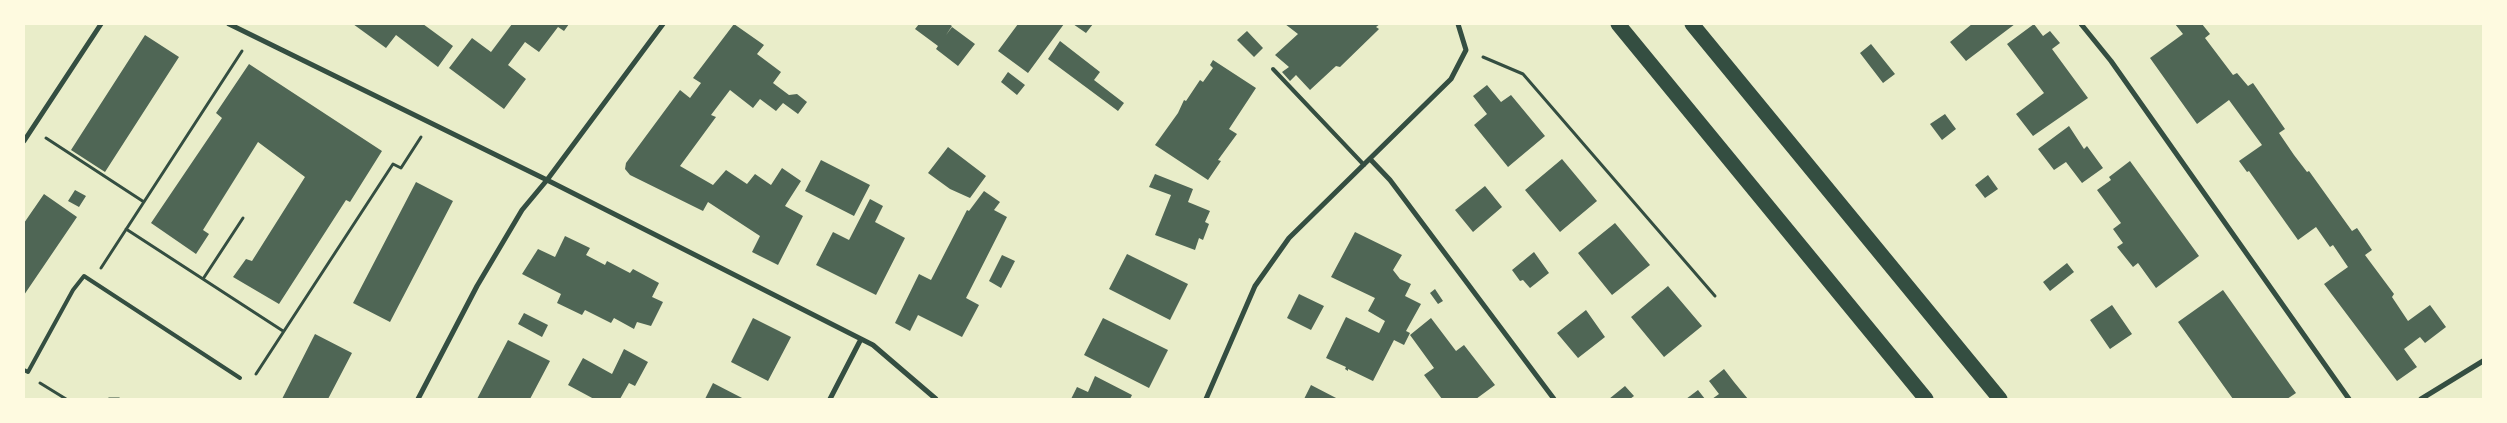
<!DOCTYPE html>
<style>
body{margin:0}
#map{position:relative;width:2507px;height:423px;overflow:hidden;background:#e9edc9;font-family:Commissioner,sans-serif}
canvas{display:block}
.frame{position:absolute;inset:0;border:25px solid #fefae0;pointer-events:none}
</style>
<div id="map">
<canvas width="2507" height="423"></canvas>
<div class="frame"></div>
</div>
<script>
const c = document.querySelector('canvas').getContext('2d');
c.lineJoin = 'round';
function fill(path, color) {
  c.fillStyle = color;
  c.fill(path, 'evenodd');
}
function poly(rows) {
  const path = new Path2D();
  for (const r of rows) {
    path.moveTo(r[0], r[1]);
    for (let i = 2; i < r.length; i += 2) path.lineTo(r[i], r[i + 1]);
  }
  return path;
}
function strokePath(path, color, width, dash) {
  c.strokeStyle = color;
  c.lineWidth = width;
  c.lineCap = dash ? 'butt' : 'round';
  c.setLineDash(dash || []);
  c.stroke(path);
}
fill(poly([
 [353,24,423,24,453,46,438,67,396,35,386,48],
 [512,24,569,24,564,31,558,27,539,52,525,42,508,65,526,79,504,109,449,68,472,38,491,52],
 [734,24,764,45,757,54,781,72,773,83,789,95,797,94,807,102,798,114,783,103,776,111,760,99,753,108,730,90,711,115,716,117,680,166,713,185,726,170,747,184,755,174,771,185,782,168,801,181,785,206,803,216,778,265,752,252,760,236,708,202,703,211,630,175,625,169,626,163,680,90,690,98,701,83,693,78],
 [919,24,949,24,952,26,946,35,952,27,975,44,958,66,936,49,938,46,915,29],
 [1018,24,1064,24,1028,73,998,51],
 [1073,24,1093,24,1086,33],
 [1285,24,1380,24,1376,27,1379,29,1376,32,1340,67,1336,66,1310,90,1296,75,1290,81,1282,72,1289,67,1275,55,1298,34],
 [1972,24,2015,24,1966,61,1950,42],
 [2034,24,2043,36,2050,31,2060,43,2052,49,2088,98,2033,136,2016,114,2044,93,2007,44],
 [2175,24,2202,24,2210,34,2205,38,2233,75,2237,73,2248,86,2253,83,2285,129,2279,133,2294,155,2307,172,2309,171,2352,231,2357,228,2372,250,2365,255,2394,294,2392,297,2408,321,2430,305,2446,327,2425,343,2420,337,2404,349,2417,367,2397,381,2324,284,2348,267,2333,245,2330,247,2316,227,2298,240,2249,171,2247,172,2239,161,2262,145,2229,100,2197,124,2150,58,2183,34],
 [1247,31,1263,48,1254,57,1237,40],
 [145,35,179,57,105,172,71,150],
 [1060,41,1100,72,1094,80,1124,103,1118,111,1048,59],
 [1871,44,1895,74,1883,83,1860,53],
 [1213,60,1256,88,1229,129,1237,134,1218,160,1221,161,1208,180,1155,145,1178,113,1184,100,1186,101,1200,80,1203,82,1213,68,1210,65],
 [249,64,382,151,350,202,346,200,279,304,233,277,246,259,252,261,305,177,258,142,203,230,209,234,196,254,151,223,222,118,216,113],
 [1008,72,1025,85,1017,95,1001,82],
 [1487,85,1501,102,1511,95,1545,136,1508,167,1474,125,1487,114,1473,96],
 [1945,114,1956,129,1942,140,1930,124],
 [2069,126,2084,149,2087,146,2103,168,2082,183,2066,162,2054,170,2038,149],
 [948,147,986,176,970,198,950,189,928,173],
 [1562,159,1597,201,1560,232,1525,190],
 [821,160,870,185,854,216,805,191],
 [2130,161,2199,256,2156,288,2138,263,2133,267,2117,247,2123,243,2113,229,2121,223,2097,190,2111,180,2109,177],
 [1155,174,1193,189,1188,202,1210,211,1205,222,1209,224,1203,240,1199,238,1195,250,1155,235,1171,195,1149,187],
 [1988,175,1998,189,1985,198,1975,185],
 [416,182,453,201,390,322,353,303],
 [1485,186,1502,207,1473,232,1455,210],
 [75,190,86,196,79,207,68,201],
 [984,191,1000,202,994,210,1007,217,966,298,979,305,962,337,918,315,910,331,895,323,919,274,931,280,967,210,969,211],
 [44,194,77,217,24,295,24,223],
 [870,199,883,206,875,222,905,238,876,295,816,265,833,232,849,240],
 [1615,223,1650,265,1612,295,1578,253],
 [1355,232,1402,255,1393,270,1400,279,1411,284,1405,296,1421,304,1406,331,1410,333,1404,345,1394,340,1373,381,1348,369,1348,371,1345,369,1346,367,1326,358,1346,317,1379,333,1385,321,1368,311,1375,298,1331,277],
 [565,236,590,248,586,255,605,265,607,261,630,273,633,269,659,283,652,297,663,302,651,326,637,322,634,329,614,318,611,323,585,310,582,315,557,303,561,294,522,274,538,249,555,257],
 [1534,252,1549,273,1530,288,1523,280,1520,281,1512,270],
 [1127,254,1188,284,1170,320,1109,289],
 [1002,255,1015,261,1001,288,989,281],
 [2067,263,2074,272,2050,291,2043,282],
 [1668,286,1702,326,1664,357,1631,317],
 [1435,289,1443,301,1438,304,1430,293],
 [2223,290,2296,393,2287,399,2233,399,2178,322],
 [1299,294,1324,306,1311,330,1287,318],
 [2112,305,2132,334,2110,349,2090,320],
 [1586,310,1605,337,1578,358,1557,333],
 [524,313,548,325,542,337,518,324],
 [753,318,791,337,768,381,731,362],
 [1103,318,1168,350,1149,388,1084,355],
 [1431,318,1456,351,1464,345,1495,385,1476,399,1442,399,1424,375,1434,368,1410,335],
 [315,334,352,353,328,399,282,399],
 [508,340,550,361,530,399,477,399],
 [624,349,648,362,635,386,629,383,620,399,594,399,568,385,583,358,612,374],
 [1724,369,1734,382,1748,399,1712,399,1719,394,1709,381],
 [1095,376,1132,395,1130,399,1071,399,1077,387,1088,392],
 [713,383,744,399,705,399],
 [1311,385,1338,399,1304,399],
 [1625,386,1634,396,1630,399,1609,399],
 [1698,390,1705,399,1686,399]
]), '#4f6655');
strokePath(poly([
 [1483,57,1523,74,1715,296],
 [46,138,144,202],
 [126,229,283,331],
 [101,268,242,51],
 [203,279,243,218],
 [256,374,393,164,401,168,421,137],
 [40,383,66,399],
 [109,399,119,399]
]), '#344e41', 3);
strokePath(poly([
 [1273,69,1364,165],
 [24,370,28,372,73,290,84,276,240,378]
]), '#344e41', 4);
strokePath(poly([
 [229,24,547,180,873,345,936,399],
 [2081,24,2111,61,2349,399],
 [24,141,101,24],
 [1370,159,1390,180,1554,399],
 [418,399,477,286,522,210,547,180,663,24],
 [830,399,861,339],
 [1206,399,1255,286,1289,238,1451,79,1466,50,1458,24],
 [2421,399,2483,361]
]), '#344e41', 5);
strokePath(poly([
 [1618,24,1926,399],
 [1692,24,2000,399]
]), '#344e41', 15);
</script>
